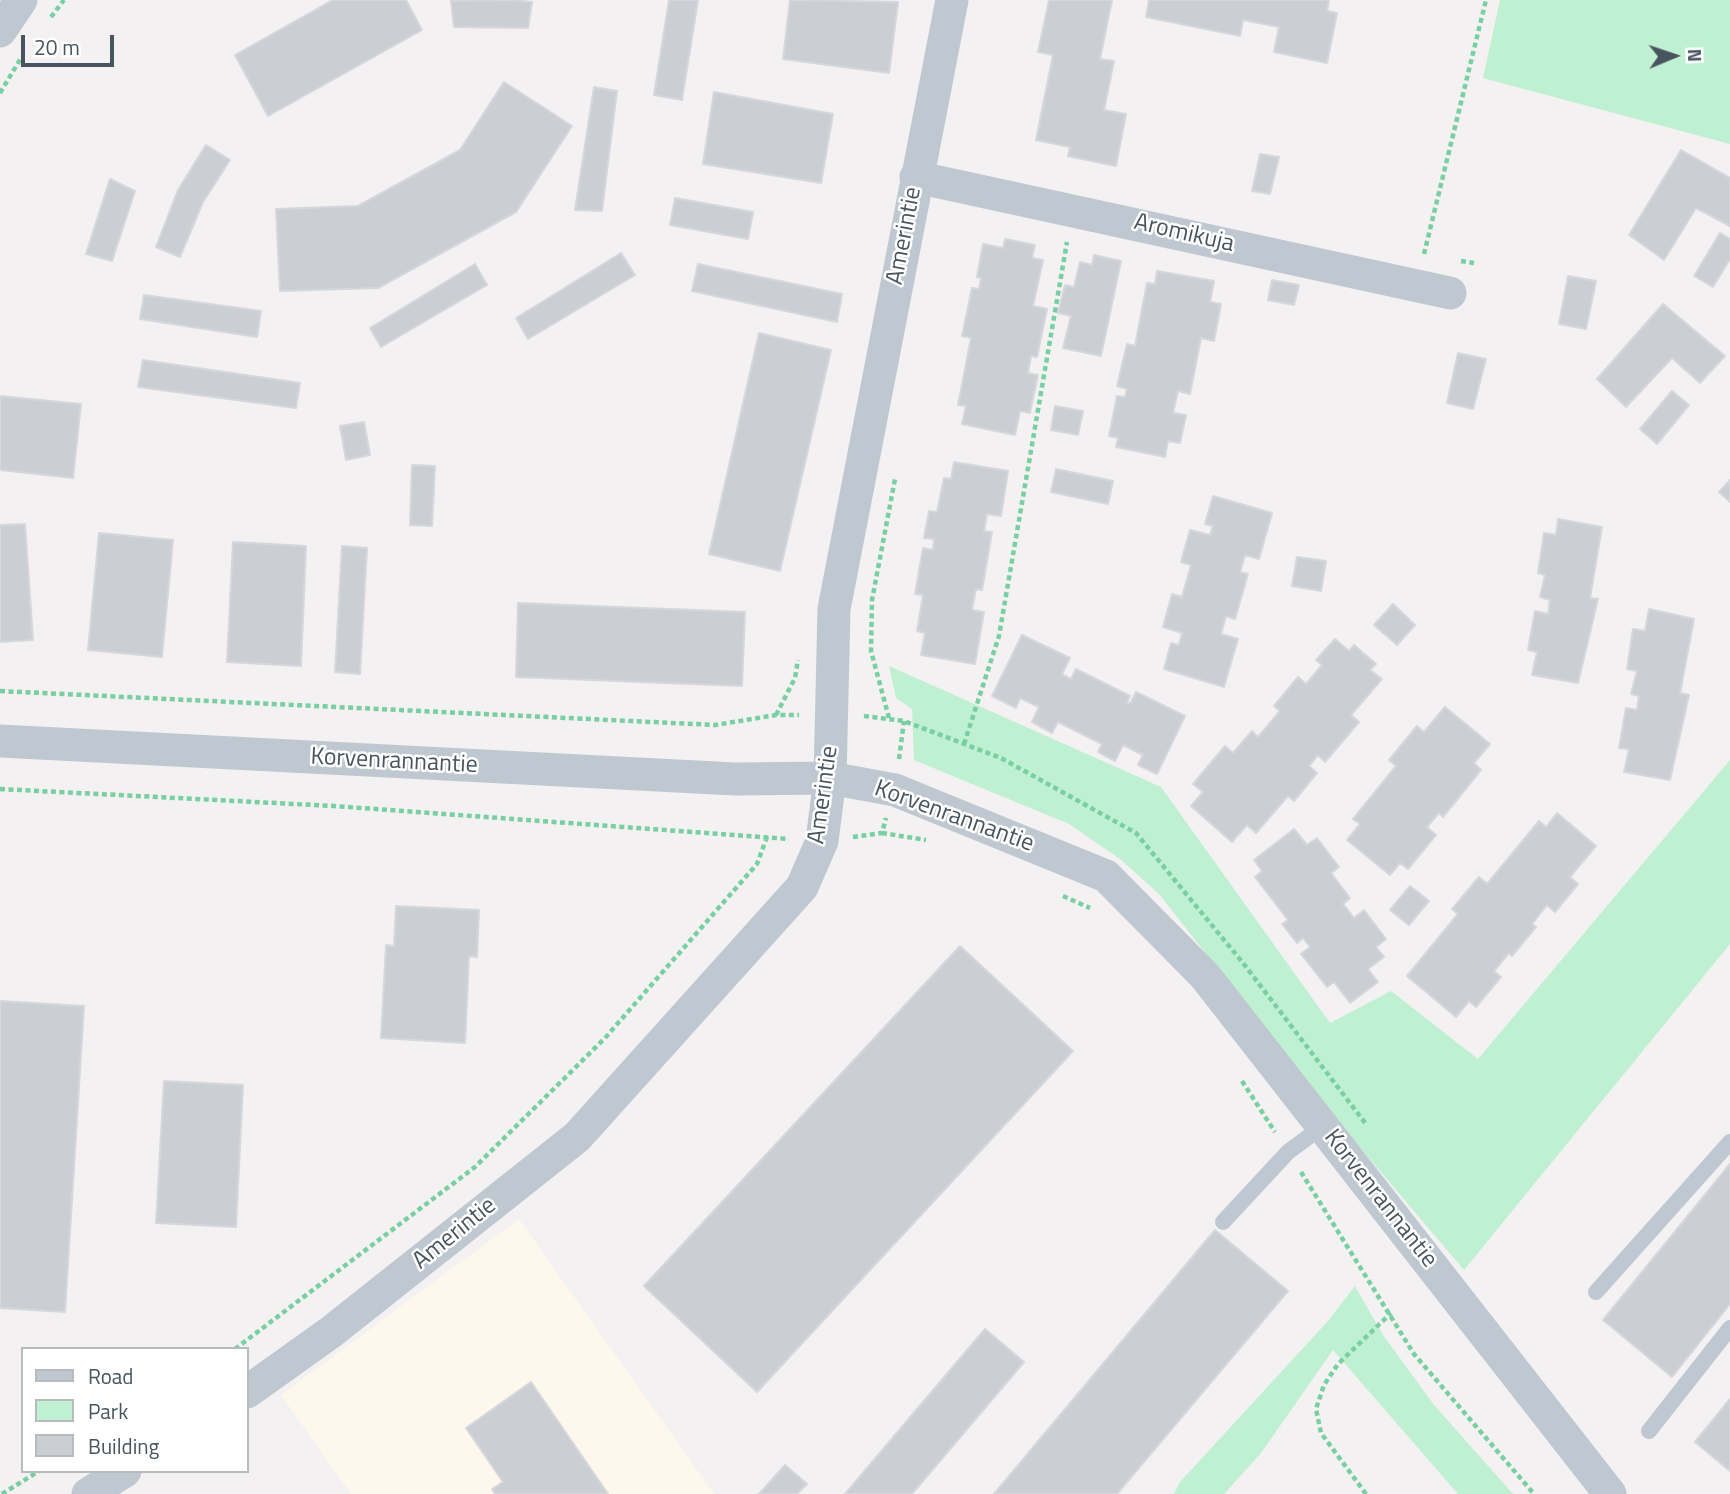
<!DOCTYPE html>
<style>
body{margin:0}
#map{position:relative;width:1730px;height:1494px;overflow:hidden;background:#f3f1f1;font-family:"Titillium Web",sans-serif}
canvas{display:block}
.legend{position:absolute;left:21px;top:1347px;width:228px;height:126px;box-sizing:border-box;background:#fff;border:2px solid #b6bbbf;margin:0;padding:9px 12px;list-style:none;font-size:21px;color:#48555f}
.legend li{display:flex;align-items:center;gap:14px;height:35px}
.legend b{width:35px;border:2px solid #b6bbbf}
.north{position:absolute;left:1639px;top:21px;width:70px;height:70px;-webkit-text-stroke:5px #fff;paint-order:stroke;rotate:88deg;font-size:19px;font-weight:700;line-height:28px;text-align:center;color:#48555f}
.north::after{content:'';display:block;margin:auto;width:24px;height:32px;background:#48555f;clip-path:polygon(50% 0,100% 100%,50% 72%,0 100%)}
.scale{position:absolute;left:21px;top:35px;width:93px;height:32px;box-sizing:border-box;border:4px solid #48555f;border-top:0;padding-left:9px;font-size:21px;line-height:24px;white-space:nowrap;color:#48555f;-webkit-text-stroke:5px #fff;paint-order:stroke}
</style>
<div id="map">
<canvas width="1730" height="1494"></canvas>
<ul class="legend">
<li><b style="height:9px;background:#bfc8d0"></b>Road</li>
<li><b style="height:19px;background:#c0f0d2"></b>Park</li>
<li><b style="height:19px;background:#cbced3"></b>Building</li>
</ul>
<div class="north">N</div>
<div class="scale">20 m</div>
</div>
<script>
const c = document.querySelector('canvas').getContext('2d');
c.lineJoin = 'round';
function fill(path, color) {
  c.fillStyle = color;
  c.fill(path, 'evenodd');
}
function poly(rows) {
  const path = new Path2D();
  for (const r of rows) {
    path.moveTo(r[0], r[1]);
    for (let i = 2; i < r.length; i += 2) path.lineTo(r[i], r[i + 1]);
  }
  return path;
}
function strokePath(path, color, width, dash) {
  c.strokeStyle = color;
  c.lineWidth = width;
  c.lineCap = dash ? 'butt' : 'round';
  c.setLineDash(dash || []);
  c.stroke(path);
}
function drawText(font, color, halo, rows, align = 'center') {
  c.font = font + ' "Titillium Web",sans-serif';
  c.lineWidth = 5;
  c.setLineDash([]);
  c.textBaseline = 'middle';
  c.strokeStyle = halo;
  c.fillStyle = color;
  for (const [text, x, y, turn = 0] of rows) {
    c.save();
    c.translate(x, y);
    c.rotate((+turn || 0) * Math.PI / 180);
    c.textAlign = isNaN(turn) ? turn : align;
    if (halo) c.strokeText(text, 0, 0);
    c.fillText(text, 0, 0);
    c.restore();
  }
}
fill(poly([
 [519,1219,714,1494,351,1494,281,1395]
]), '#fdf7ec');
fill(poly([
 [1500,0,1730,0,1730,144,1483,78],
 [889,666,1161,787,1330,1023,1391,991,1478,1059,1730,760,1730,944,1464,1270,1340,1124,1159,894,1120,859,1069,824,914,760,912,709,896,698],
 [1355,1286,1383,1335,1434,1405,1513,1494,1458,1494,1333,1350,1261,1453,1224,1494,1174,1494,1180,1482,1328,1321]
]), '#c0f0d2');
const building = poly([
 [333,0,406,0,422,30,268,116,235,55,333,0],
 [511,0,532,2,528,28,454,27,451,1,511,0],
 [669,0,698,0,682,100,654,95,669,0],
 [790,0,898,2,889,73,783,59,790,0],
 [1049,0,1112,0,1100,59,1114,61,1104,110,1126,114,1116,166,1068,156,1070,147,1036,140,1053,55,1038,52,1049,0],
 [1149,0,1329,0,1327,11,1337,13,1327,63,1274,52,1279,27,1243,20,1240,36,1146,17,1149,0],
 [504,82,572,126,516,212,378,288,280,291,276,209,358,206,460,150,504,82],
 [594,87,617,91,602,211,575,210,594,87],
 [714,92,833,114,821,183,703,164,714,92],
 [206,145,230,160,203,202,180,257,156,247,178,190,206,145],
 [1681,150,1730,178,1730,226,1696,208,1664,260,1629,235,1681,150],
 [1260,154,1279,157,1270,194,1252,191,1260,154],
 [110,179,135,191,112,261,86,254,110,179],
 [675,198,753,212,748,239,670,225,675,198],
 [1720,233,1730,239,1730,259,1713,287,1694,276,1720,233],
 [1005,239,1035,245,1032,258,1043,260,1033,306,1047,309,1037,357,1031,356,1028,373,1038,375,1030,413,1020,411,1015,435,962,424,966,406,958,405,971,338,962,336,972,288,979,289,981,278,977,277,983,244,1003,248,1005,239],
 [621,253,635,275,528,339,516,318,621,253],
 [1094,255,1121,261,1101,356,1063,348,1071,316,1058,313,1065,285,1074,287,1080,262,1092,265,1094,255],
 [475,264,487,285,381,347,370,328,475,264],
 [698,264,842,294,837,322,692,291,698,264],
 [1157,271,1214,281,1210,302,1221,304,1214,341,1201,338,1190,394,1178,391,1173,413,1186,415,1180,443,1168,441,1165,457,1116,447,1118,438,1109,436,1117,396,1125,397,1127,389,1117,386,1127,344,1135,346,1147,283,1155,284,1157,271],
 [1568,276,1596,281,1586,329,1559,324,1568,276],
 [1272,280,1299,285,1294,305,1268,300,1272,280],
 [144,295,261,311,257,337,140,319,144,295],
 [1663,304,1725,356,1700,383,1672,358,1626,407,1597,379,1663,304],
 [759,333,831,350,780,571,709,554,759,333],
 [1458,353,1486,359,1473,409,1447,403,1458,353],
 [143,360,300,383,296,408,138,387,143,360],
 [1672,391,1689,405,1657,444,1640,429,1672,391],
 [0,396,81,404,73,478,0,470,0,396],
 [1055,406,1083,411,1078,435,1051,430,1055,406],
 [364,422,370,455,346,460,340,426,364,422],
 [954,462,1008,471,1001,516,987,514,984,531,992,532,982,590,976,589,972,610,984,612,975,664,921,655,925,633,917,631,923,595,915,594,923,548,933,550,934,539,924,538,929,511,937,512,944,478,951,479,954,462],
 [412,465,435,466,432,526,410,525,412,465],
 [1056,469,1113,481,1108,504,1051,492,1056,469],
 [1730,480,1730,502,1719,492,1730,480],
 [1213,496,1272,513,1259,559,1245,555,1240,572,1248,574,1235,619,1226,616,1221,634,1238,639,1224,687,1164,669,1171,643,1179,645,1182,633,1163,627,1172,594,1182,597,1191,565,1181,562,1190,530,1210,535,1213,526,1205,524,1213,496],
 [1558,519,1602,527,1590,598,1598,599,1578,683,1532,675,1537,652,1528,650,1535,611,1548,614,1550,600,1540,597,1545,575,1538,573,1544,533,1556,535,1558,519],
 [25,524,33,640,0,642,0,525,25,524],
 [99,533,173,540,162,657,88,650,99,533],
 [233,542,306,546,301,666,227,662,233,542],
 [342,546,367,548,360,674,335,672,342,546],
 [1297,557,1326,561,1321,591,1292,586,1297,557],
 [518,603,745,612,742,686,516,677,518,603],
 [1393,604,1415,625,1397,645,1374,625,1393,604],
 [1649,609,1694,619,1680,693,1689,695,1670,780,1624,772,1629,749,1619,748,1626,708,1637,710,1639,696,1631,694,1637,671,1627,669,1633,629,1645,631,1649,609],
 [1022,635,1070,658,1062,674,1071,679,1076,669,1130,696,1127,702,1130,704,1136,692,1185,716,1157,774,1138,765,1143,755,1123,745,1115,761,1098,752,1102,744,1058,722,1052,733,1032,722,1039,707,1020,698,1016,708,992,696,1022,635],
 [1335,639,1349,651,1354,645,1376,664,1370,670,1382,679,1351,715,1359,722,1325,762,1318,755,1309,766,1317,773,1294,801,1288,796,1256,833,1247,825,1232,842,1191,806,1203,792,1193,784,1225,746,1233,753,1252,731,1258,737,1280,711,1274,706,1298,677,1306,684,1322,665,1316,660,1335,639],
 [1445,707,1490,744,1474,763,1481,770,1443,817,1439,813,1427,827,1436,835,1408,869,1400,863,1390,875,1347,840,1360,824,1353,819,1396,766,1389,760,1417,726,1424,732,1445,707],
 [1557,813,1596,846,1570,877,1578,884,1555,912,1547,905,1532,924,1536,927,1512,956,1509,953,1494,971,1501,977,1476,1007,1469,1001,1456,1017,1407,976,1458,914,1452,909,1479,877,1487,884,1539,821,1546,827,1557,813],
 [1294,829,1307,845,1317,838,1339,867,1331,873,1350,898,1343,904,1354,918,1364,910,1386,939,1376,947,1384,957,1368,969,1378,982,1350,1003,1334,982,1327,987,1301,954,1310,947,1303,938,1297,943,1282,924,1288,920,1255,877,1262,871,1254,860,1294,829],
 [1410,886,1429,901,1409,925,1390,910,1410,886],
 [396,906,479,910,477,957,469,956,465,1043,381,1038,386,945,394,946,396,906],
 [960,946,1073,1051,757,1392,644,1286,960,946],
 [0,1001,84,1006,65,1312,0,1308,0,1001],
 [164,1081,243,1085,236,1227,156,1223,164,1081],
 [1730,1164,1730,1304,1672,1377,1603,1320,1730,1164],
 [1215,1230,1288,1291,1117,1494,994,1494,1215,1230],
 [985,1329,1024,1362,912,1494,845,1494,985,1329],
 [531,1382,608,1494,495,1494,492,1489,503,1482,466,1428,531,1382],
 [1730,1399,1730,1471,1695,1442,1730,1399],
 [785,1465,807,1484,797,1494,759,1494,785,1465]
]);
fill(building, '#cbced3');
strokePath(building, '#d5d7dc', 2);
strokePath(poly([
 [51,17,64,0],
 [0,93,21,58],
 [1424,254,1486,0],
 [1461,261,1474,263],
 [0,691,715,725,776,715,799,715],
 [776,715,795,678,798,660],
 [864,716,904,721,1001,758,1136,833,1243,963,1366,1124],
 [889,718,871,651,872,600,895,479],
 [964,744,999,636,1067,242],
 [899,759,904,721],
 [0,789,334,806,789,839],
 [882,833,926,840],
 [853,837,882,833,886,818],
 [1063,896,1090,908],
 [1242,1081,1275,1132],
 [1301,1172,1414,1354,1534,1494],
 [235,1349,475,1167,605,1038,757,864,767,837],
 [2,1494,39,1471],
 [1366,1494,1321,1433,1316,1409,1324,1385,1338,1364,1391,1313]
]), '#77cfa2', 4.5, [5, 3.5]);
strokePath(poly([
 [1223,1222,1288,1152,1323,1126],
 [1596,1292,1730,1142],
 [1649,1431,1730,1328]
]), '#bfc8d0', 16);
strokePath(poly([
 [0,31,21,0],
 [916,177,1450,293],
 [0,741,735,779,830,778,895,790,1106,876,1205,976,1610,1494],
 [247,1392,331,1332,577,1137,802,887,822,841,830,778,834,609,952,0],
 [88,1494,125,1471]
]), '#bfc8d0', 33);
drawText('24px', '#48555f', '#fff', [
 ["Aromikuja",1184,234,13],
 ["Amerintie",905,236,-79],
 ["Korvenrannantie",394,762,3],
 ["Amerintie",824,795,-82],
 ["Korvenrannantie",954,817,20],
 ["Korvenrannantie",1380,1199,52],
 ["Amerintie",455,1234,-39]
]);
</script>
